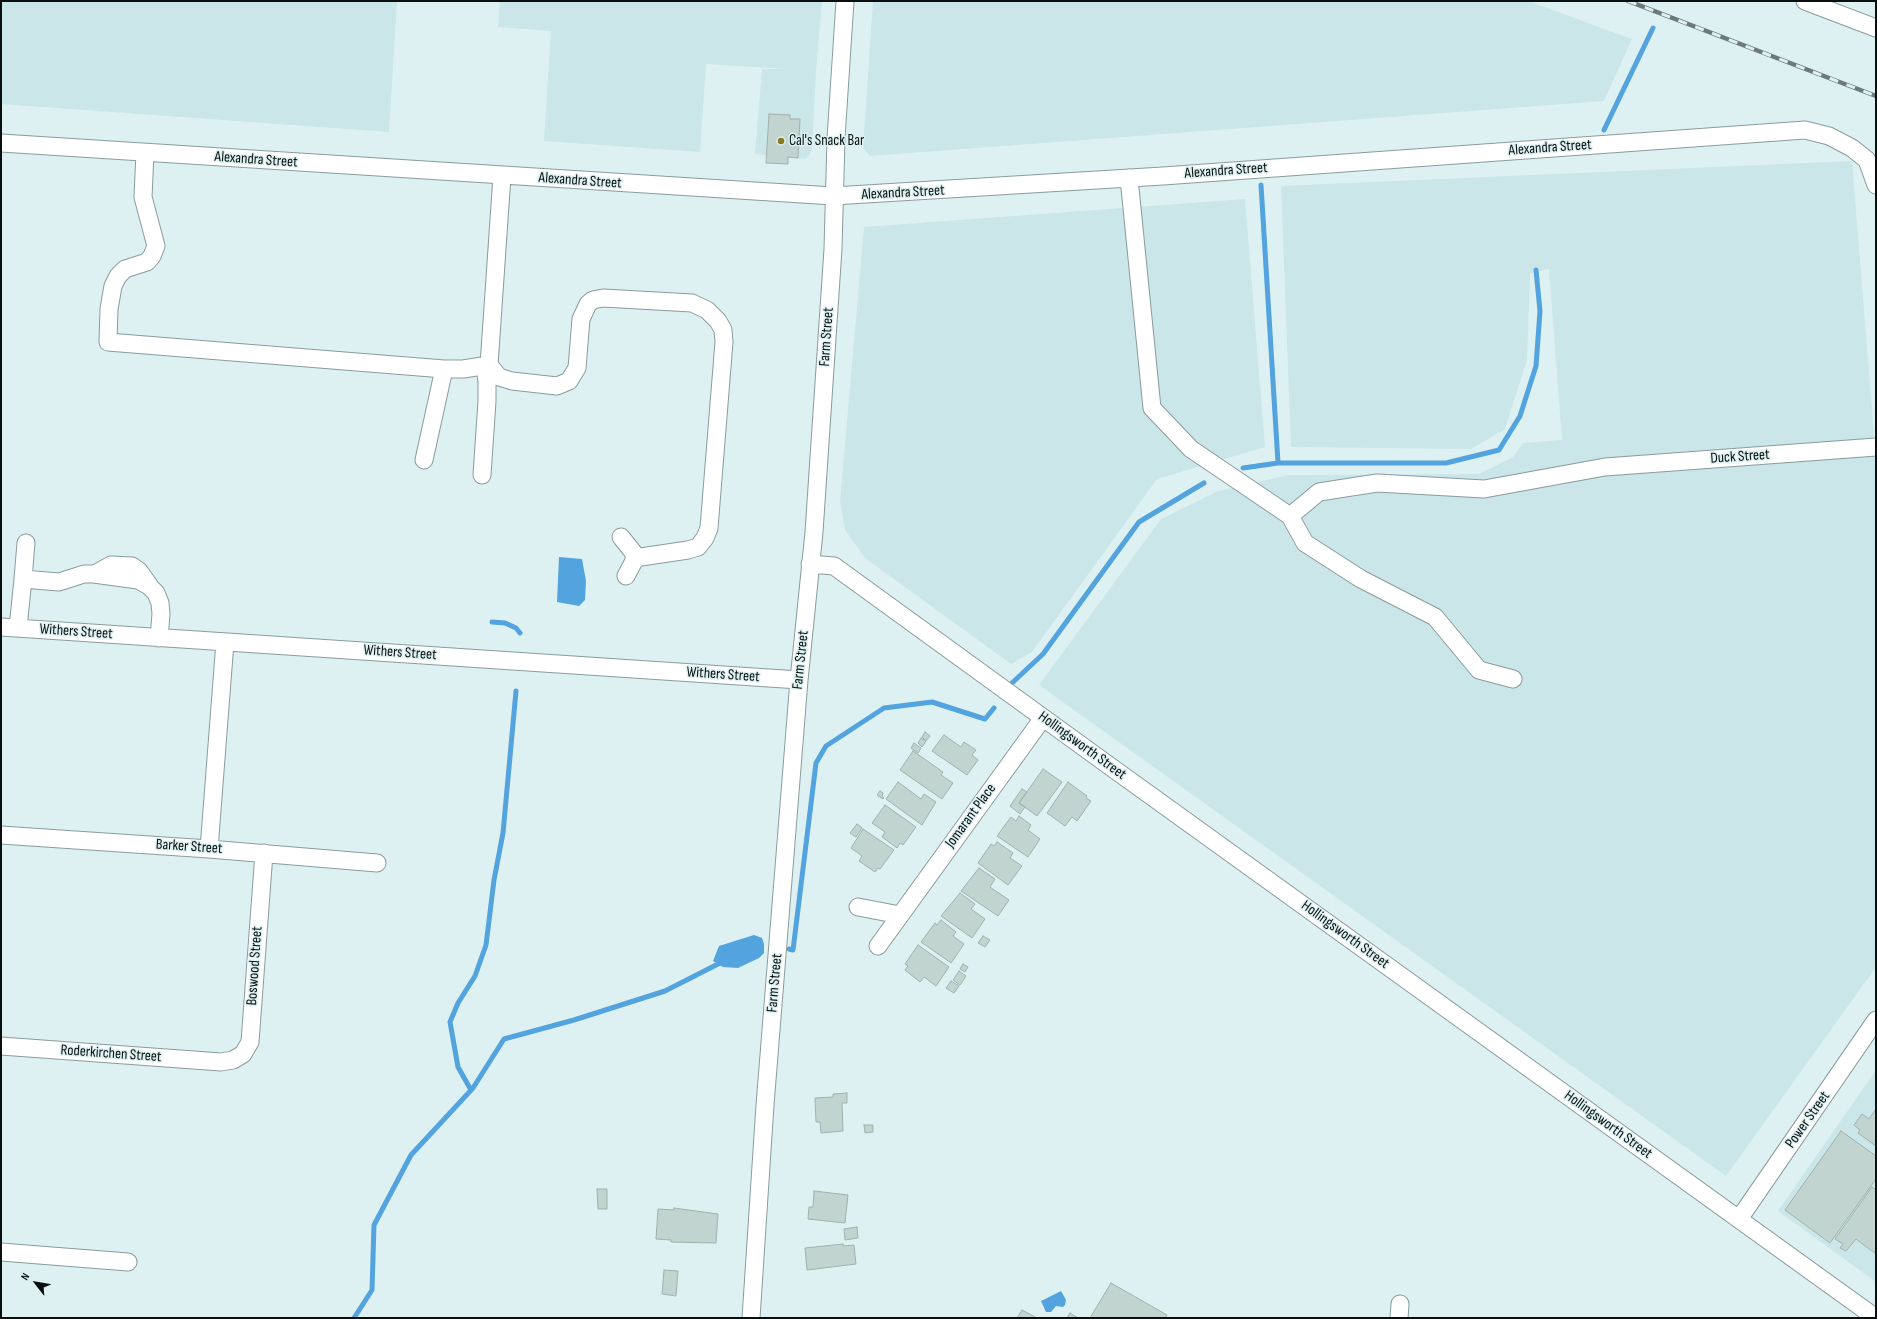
<!DOCTYPE html>
<style>
body{margin:0}
#map{position:relative;width:1877px;height:1319px;overflow:hidden;background:#def1f2;font-family:"Sofia Sans Condensed",sans-serif}
canvas{display:block}
.frame{position:absolute;inset:0;border:2px solid #090f0f;pointer-events:none}
.north{position:absolute;left:16px;top:1263px;width:40px;height:40px;-webkit-text-stroke:3px #def1f2;paint-order:stroke;rotate:301deg;font-size:11px;font-weight:700;line-height:16px;text-align:center;color:#090f0f}
.north::after{content:'';display:block;margin:auto;width:14px;height:18px;background:#090f0f;clip-path:polygon(50% 0,100% 100%,50% 72%,0 100%)}
</style>
<div id="map">
<canvas width="1877" height="1319"></canvas>
<div class="frame"></div>
<div class="north">N</div>
</div>
<script>
const c = document.querySelector('canvas').getContext('2d');
c.lineJoin = 'round';
function fill(path, color) {
  c.fillStyle = color;
  c.fill(path, 'evenodd');
}
function poly(rows) {
  const path = new Path2D();
  for (const r of rows) {
    path.moveTo(r[0], r[1]);
    for (let i = 2; i < r.length; i += 2) path.lineTo(r[i], r[i + 1]);
  }
  return path;
}
function strokePath(path, color, width, dash) {
  c.strokeStyle = color;
  c.lineWidth = width;
  c.lineCap = dash ? 'butt' : 'round';
  c.setLineDash(dash || []);
  c.stroke(path);
}
function drawText(font, color, halo, rows, align = 'center') {
  c.font = font + ' "Sofia Sans Condensed",sans-serif';
  c.lineWidth = 3;
  c.setLineDash([]);
  c.textBaseline = 'middle';
  c.strokeStyle = halo;
  c.fillStyle = color;
  for (const [text, x, y, turn = 0] of rows) {
    c.save();
    c.translate(x, y);
    c.rotate((+turn || 0) * Math.PI / 180);
    c.textAlign = isNaN(turn) ? turn : align;
    if (halo) c.strokeText(text, 0, 0);
    c.fillText(text, 0, 0);
    c.restore();
  }
}
fill(poly([
 [1,1,397,1,389,132,1,104],
 [500,1,822,1,816,71,812,148,810,154,806,159,755,154,762,69,786,69,706,64,700,152,544,141,551,31,498,27],
 [873,1,1528,1,1632,39,1604,101,870,156,863,148],
 [1852,161,1876,459,1876,967,1726,1176,1039,685,1161,519,1218,491,1288,475,1479,474,1513,457,1523,443,1562,440,1549,269,1530,273,1527,360,1505,429,1471,449,1291,447,1281,186],
 [1245,199,1265,447,1157,479,1032,652,1011,664,865,558,845,530,840,502,864,227],
 [1876,1070,1876,1282,1778,1211]
]), '#cae6e8');
fill(poly([
 [559,557,582,559,586,581,585,600,579,606,557,602],
 [754,935,762,938,764,944,764,953,759,958,738,968,723,967,713,961,719,946],
 [1061,1291,1066,1300,1065,1305,1063,1307,1056,1306,1051,1312,1046,1312,1041,1301]
]), '#53a3de');
strokePath(poly([
 [1604,130,1653,28],
 [1261,185,1278,463],
 [1243,468,1278,463,1446,463,1499,450,1520,416,1536,366,1540,311,1536,270],
 [492,622,505,623,516,628,520,633],
 [1012,683,1043,654,1139,522,1204,483],
 [789,949,793,950,816,763,826,746,884,708,932,702,985,719,994,708],
 [471,1090,458,1067,450,1022,458,1003,475,976,486,945,494,880,503,833,516,691],
 [354,1318,372,1290,374,1225,411,1155,473,1088,504,1039,574,1020,665,991,722,962]
]), '#53a3de', 5);
const building = poly([
 [769,114,790,115,790,119,800,119,798,158,788,157,788,164,766,163,769,114],
 [925,732,930,736,926,741,922,737,925,732],
 [944,735,961,747,964,742,976,750,972,755,978,760,967,775,932,751,944,735],
 [921,738,926,741,922,747,918,743,921,738],
 [914,743,921,748,918,753,911,748,914,743],
 [913,751,943,772,941,775,953,783,942,799,900,770,913,751],
 [1043,769,1062,782,1037,816,1019,803,1043,769],
 [898,782,921,799,924,794,936,802,922,825,886,799,898,782],
 [1068,782,1087,796,1086,798,1091,801,1077,821,1072,817,1065,826,1047,813,1068,782],
 [1022,789,1027,792,1019,803,1025,807,1020,814,1010,806,1022,789],
 [880,791,883,793,882,796,884,798,883,799,877,795,880,791],
 [885,805,916,827,903,845,900,843,897,848,882,837,885,832,872,823,885,805],
 [1019,816,1031,825,1028,830,1040,839,1028,857,997,836,1011,817,1016,821,1019,816],
 [857,824,862,828,856,837,850,833,857,824],
 [863,829,894,850,880,869,878,868,875,872,859,861,862,856,851,848,863,829],
 [997,842,1013,853,1010,858,1022,866,1008,885,978,863,991,844,994,846,997,842],
 [979,868,995,879,990,887,1009,900,998,916,961,891,979,868],
 [960,893,975,904,971,909,985,919,972,938,941,916,960,893],
 [941,920,956,932,953,936,964,944,951,963,921,942,935,923,937,925,941,920],
 [983,936,990,940,985,947,978,943,983,936],
 [918,945,949,967,936,986,924,977,920,982,905,970,908,966,905,964,918,945],
 [963,964,968,967,965,972,960,969,963,964],
 [959,971,966,976,960,985,953,980,959,971],
 [951,981,959,986,954,993,946,988,951,981],
 [847,1093,847,1103,842,1103,843,1131,821,1133,820,1122,816,1122,815,1098,833,1097,833,1094,847,1093],
 [1876,1109,1876,1146,1858,1133,1860,1130,1854,1125,1862,1114,1869,1119,1876,1109],
 [864,1125,873,1125,873,1132,865,1133,864,1125],
 [1841,1131,1876,1156,1876,1179,1830,1243,1785,1210,1841,1131],
 [1872,1187,1876,1190,1876,1254,1856,1239,1846,1251,1840,1248,1843,1244,1835,1239,1872,1187],
 [597,1189,607,1189,607,1209,598,1209,597,1189],
 [814,1191,848,1195,845,1223,808,1219,809,1207,813,1207,814,1191],
 [674,1208,718,1214,716,1243,671,1242,671,1240,656,1239,658,1209,674,1210,674,1208],
 [857,1227,858,1238,845,1240,844,1229,857,1227],
 [843,1244,843,1246,854,1245,856,1264,807,1270,805,1248,843,1244],
 [664,1270,678,1271,676,1296,662,1294,664,1270],
 [1111,1283,1167,1315,1165,1318,1090,1318,1111,1283],
 [1022,1310,1037,1318,1017,1318,1022,1310],
 [1070,1313,1078,1318,1067,1318,1070,1313]
]);
fill(building, '#c2d4d0');
strokePath(building, '#a0b1ad', 1);
const minor = poly([
 [1805,1,1876,28],
 [1,143,833,196,1163,176,1805,130,1829,136,1852,148,1867,160,1876,185],
 [145,153,143,197,156,246,152,256,147,262,125,269,118,276,113,286,109,309,108,342,444,369,463,369,489,365,502,176],
 [1129,178,1152,408,1191,449,1290,516,1305,543,1361,579,1435,617,1479,670,1513,679],
 [489,365,499,377,512,381,557,386,569,381,577,368,581,319,588,304,593,300,603,298,692,303,707,310,718,321,723,330,724,342,709,528,705,538,698,547,688,550,634,558],
 [424,460,444,369],
 [482,475,487,401,487,382,485,366],
 [1290,516,1319,492,1377,483,1484,489,1605,467,1876,447],
 [621,537,633,552,635,559,626,576],
 [810,564,834,566,1111,767,1876,1318],
 [95,574,111,565,132,566,139,571,149,585],
 [23,579,26,543],
 [1,627,799,680],
 [18,628,23,579,59,582,84,574,94,574,138,580,149,586,156,593,160,603,161,614,159,638],
 [1,835,209,849,377,863],
 [209,849,225,642],
 [858,907,900,915],
 [878,946,1043,718],
 [1,1046,221,1062,233,1060,243,1054,250,1042,264,853],
 [1739,1219,1876,1020],
 [1,1252,128,1262],
 [751,1318,765,1105,799,680,814,532,833,249,836,138,845,1],
 [1399,1318,1400,1304]
]);
strokePath(minor, '#8a9b9c', 19);
strokePath(minor, '#fff', 17);
const rail = poly([
 [1628,1,1876,96]
]);
strokePath(rail, '#6d797a', 4.5);
strokePath(rail, '#def1f2', 3, [9]);
for (const [x, y, r, color] of [
 [781,141,4,"#8c7a1f"]
]) {
  const dot = new Path2D();
  dot.arc(x, y, r, 0, 2 * Math.PI);
  c.fillStyle = color;
  c.fill(dot);
  strokePath(dot, '#def1f2', 1.5);
}
drawText('15px', '#090f0f', '#def1f2', [
 ["Cal's Snack Bar",789,141]
], 'left');
drawText('15px', '#090f0f', '#def1f2', [
 ["Alexandra Street",1550,148,-4],
 ["Alexandra Street",256,160,4],
 ["Alexandra Street",1226,171,-4],
 ["Alexandra Street",580,181,4],
 ["Alexandra Street",903,193,-3],
 ["Farm Street",827,337,-86],
 ["Duck Street",1740,457,-4],
 ["Withers Street",76,632,4],
 ["Withers Street",400,653,4],
 ["Farm Street",801,660,-84],
 ["Withers Street",723,675,4],
 ["Hollingsworth Street",1082,746,36],
 ["Jomarant Place",971,816,-54],
 ["Barker Street",189,847,4],
 ["Hollingsworth Street",1345,935,36],
 ["Boswood Street",255,966,-86],
 ["Farm Street",775,983,-85],
 ["Roderkirchen Street",111,1054,4],
 ["Power Street",1808,1120,-55],
 ["Hollingsworth Street",1608,1125,36]
]);
</script>
